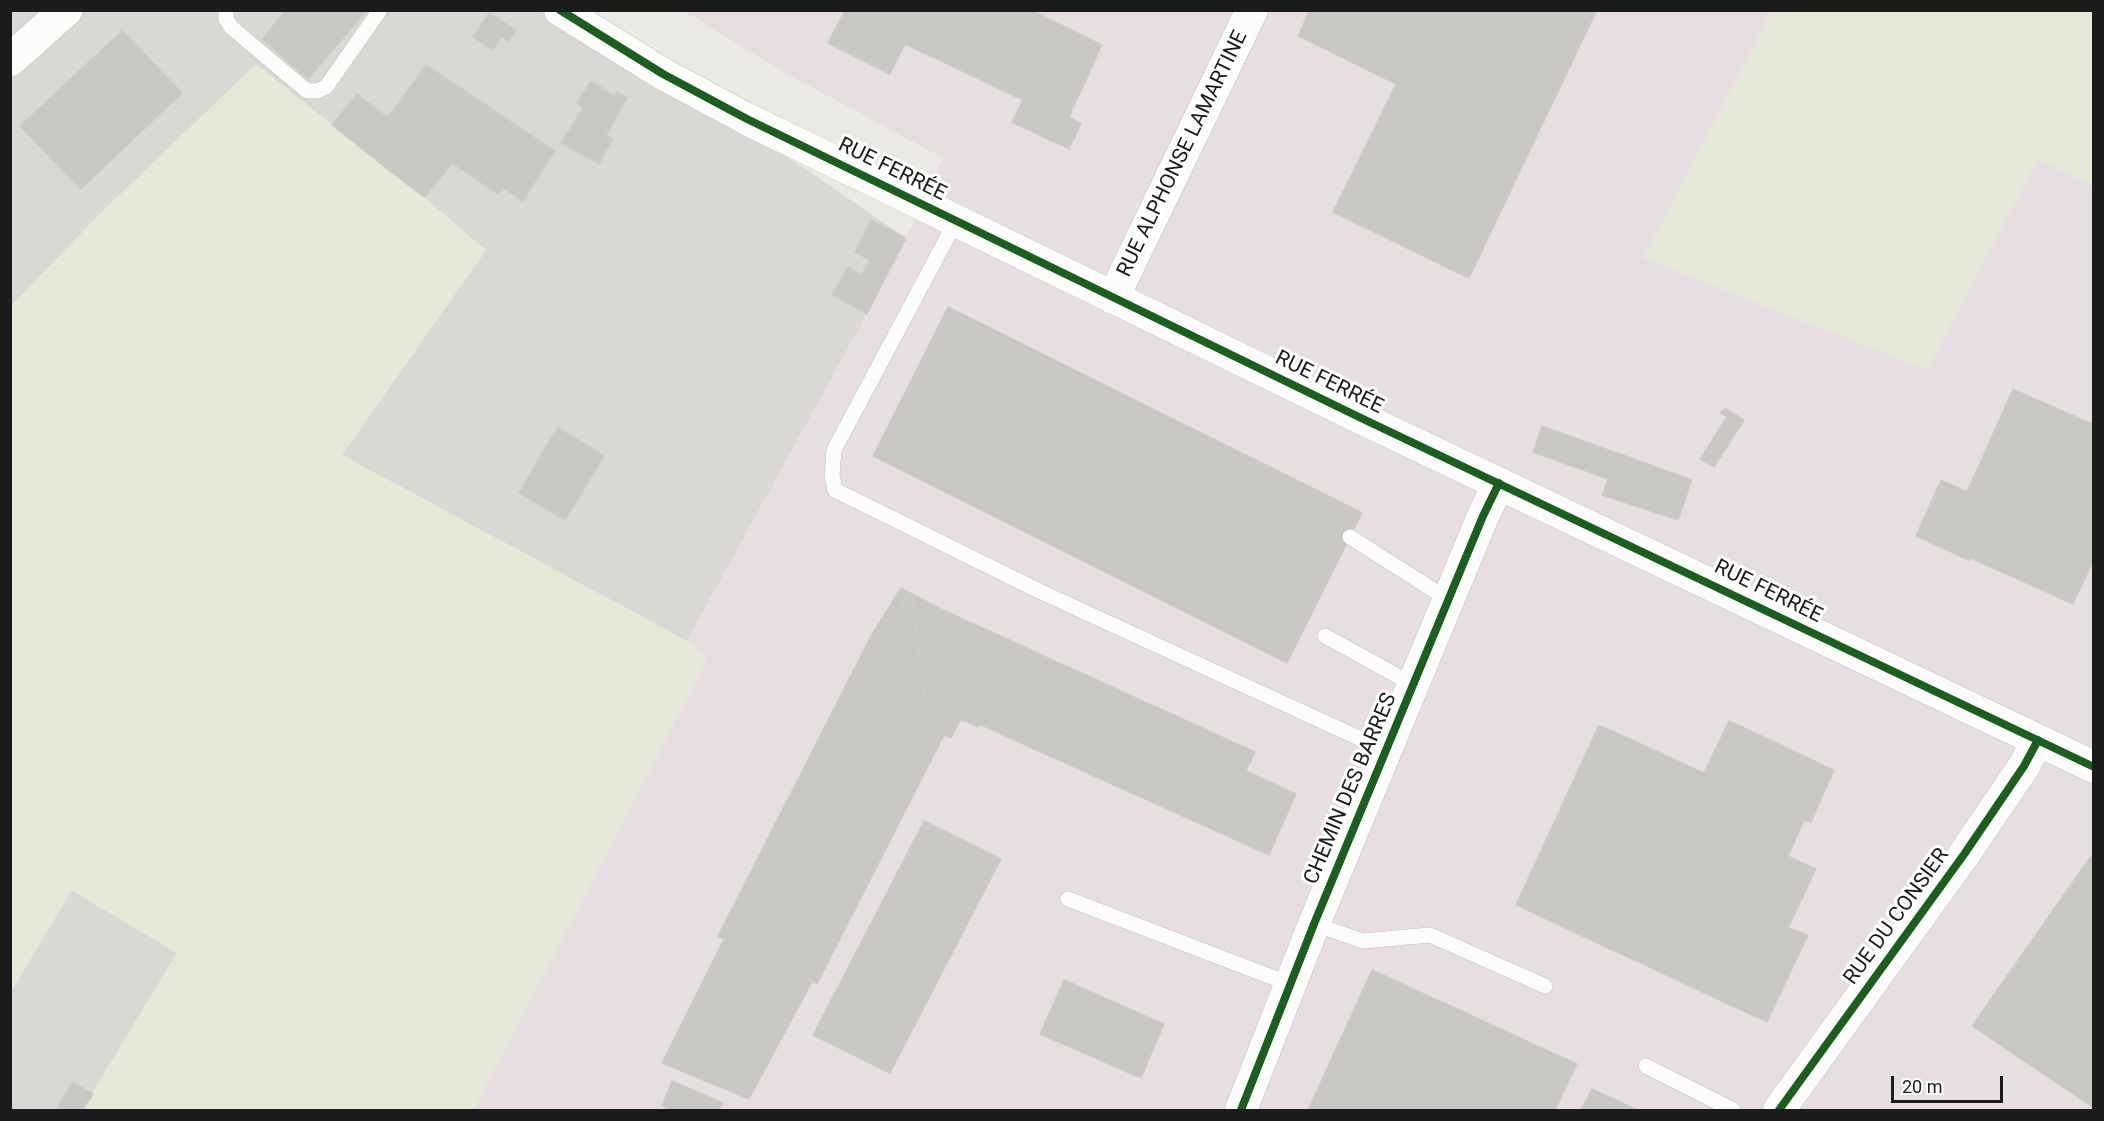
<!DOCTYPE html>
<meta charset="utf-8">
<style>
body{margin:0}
#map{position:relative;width:2104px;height:1121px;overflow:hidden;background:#eae9e4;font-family:Roboto,sans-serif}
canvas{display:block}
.frame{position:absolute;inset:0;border:12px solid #1b1b1b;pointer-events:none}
.scale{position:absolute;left:1891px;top:1076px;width:112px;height:27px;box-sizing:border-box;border:3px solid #1b1b1b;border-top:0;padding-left:8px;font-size:18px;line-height:21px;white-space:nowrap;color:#1b1b1b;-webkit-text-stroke:4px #fff;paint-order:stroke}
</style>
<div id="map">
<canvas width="2104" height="1121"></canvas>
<div class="frame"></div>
<div class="scale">20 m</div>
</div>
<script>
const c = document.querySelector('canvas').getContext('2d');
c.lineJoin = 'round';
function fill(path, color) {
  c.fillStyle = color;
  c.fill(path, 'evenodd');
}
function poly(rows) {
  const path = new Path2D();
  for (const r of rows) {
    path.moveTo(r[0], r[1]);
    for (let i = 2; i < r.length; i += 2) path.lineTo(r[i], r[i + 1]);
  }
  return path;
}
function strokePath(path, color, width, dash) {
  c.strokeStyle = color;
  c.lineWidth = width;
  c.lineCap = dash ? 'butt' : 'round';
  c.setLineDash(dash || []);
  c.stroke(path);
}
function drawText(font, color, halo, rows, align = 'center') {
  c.font = font + ' Roboto,sans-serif';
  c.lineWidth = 6;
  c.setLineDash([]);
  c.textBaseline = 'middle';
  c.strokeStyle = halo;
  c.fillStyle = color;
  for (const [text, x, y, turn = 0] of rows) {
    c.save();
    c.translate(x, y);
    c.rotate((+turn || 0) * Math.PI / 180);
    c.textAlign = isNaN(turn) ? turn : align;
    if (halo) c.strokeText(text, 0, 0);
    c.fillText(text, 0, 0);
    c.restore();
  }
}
fill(poly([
 [11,11,575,11,906,238,867,314,687,641,342,455,486,250,256,64,103,211,11,306],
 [71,890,177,953,82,1110,11,1110,11,992]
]), '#d9d8d5');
fill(poly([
 [684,11,1772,11,1644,258,2038,159,2093,185,2093,1110,473,1110,707,660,687,641,867,314,906,238,943,158,776,68]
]), '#e7dee1');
fill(poly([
 [1772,11,2093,11,2093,185,2038,159,1927,370,1644,258],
 [256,64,424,197,486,250,342,455,687,641,707,659,473,1110,82,1110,177,953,72,890,11,992,11,306,103,211]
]), '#e6e8d8');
const building = poly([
 [286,10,367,10,308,79,262,39,286,10],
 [845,10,1031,10,1102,45,1069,117,1081,124,1069,149,1012,122,1023,100,905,44,890,74,828,43,845,10],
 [1310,10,1597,10,1469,278,1333,212,1396,84,1298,36,1310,10],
 [489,13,516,30,508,42,501,37,493,50,473,37,489,13],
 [121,29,182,93,81,189,20,126,122,31,121,29],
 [426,65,473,96,446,136,399,103,426,65],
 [591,81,614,96,617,92,627,98,606,135,613,139,599,164,561,143,583,108,577,103,591,81],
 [357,94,416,139,390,171,332,125,357,94],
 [473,96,555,151,523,201,503,188,498,194,452,163,463,147,446,136,473,96],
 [399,103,446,136,407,184,390,171,416,139,387,117,399,103],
 [446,136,463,147,447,170,429,157,446,136],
 [429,157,447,170,424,197,407,184,429,157],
 [871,220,906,238,867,314,832,295,848,267,862,275,870,260,855,252,871,220],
 [948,307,1362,513,1287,663,873,456,948,307],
 [2013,389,2094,425,2094,559,2073,604,1971,558,1969,560,1916,536,1941,480,1967,492,2013,389],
 [1725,408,1744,420,1714,467,1700,459,1727,417,1721,413,1725,408],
 [1542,426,1692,480,1678,520,1602,495,1608,479,1533,452,1542,426],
 [558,427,565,432,547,462,539,458,558,427],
 [565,432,604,456,565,520,519,493,539,458,547,462,565,432],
 [901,588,909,592,884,641,871,636,901,588],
 [909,592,911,593,913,607,903,602,909,592],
 [911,593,939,608,972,623,966,633,913,607,911,593],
 [903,602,913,607,926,704,961,719,951,738,944,735,817,984,718,936,871,636,884,641,903,602],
 [913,607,966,633,972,623,1020,645,978,727,926,704,913,607],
 [1020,645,1255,752,1246,771,1296,794,1269,855,979,724,1020,645],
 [1729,721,1834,770,1811,822,1804,820,1788,856,1816,869,1788,928,1808,935,1767,1022,1516,905,1599,725,1704,773,1729,721],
 [924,821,989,853,972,886,907,854,924,821],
 [989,853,1001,859,890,1073,813,1035,907,854,972,886,989,853],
 [2091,856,2094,857,2094,1108,1972,1026,2091,856],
 [724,939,812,982,749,1099,662,1063,724,939],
 [1372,970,1577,1064,1555,1110,1308,1110,1372,970],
 [1064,980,1164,1024,1141,1078,1040,1034,1064,980],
 [672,1081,723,1103,719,1110,673,1110,662,1106,672,1081],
 [73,1082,93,1094,82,1110,64,1110,57,1107,73,1082],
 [1592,1089,1637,1110,1581,1110,1592,1089]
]);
fill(building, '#c8c7c4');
strokePath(building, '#cccbc6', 1.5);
const service = poly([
 [226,10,226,19,232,28,307,91,317,91,326,87,380,10],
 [956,221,834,450,832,475,835,490,1037,590,1387,751],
 [1350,537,1449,600],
 [1325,636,1414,685],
 [1068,899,1290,984],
 [1314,924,1363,941,1430,935,1545,986],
 [1646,1066,1733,1110]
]);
const minor = poly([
 [560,10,663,74,747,119,1361,418,2094,767],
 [1113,298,1252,10],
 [1241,1110,1314,924,1483,516,1499,483],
 [1779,1110,1965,853,2024,766,2038,740]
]);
const tertiary = poly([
 [10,60,66,10]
]);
strokePath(service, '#c1c0be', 16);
strokePath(minor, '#c1c0be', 33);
strokePath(tertiary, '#c1c0be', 34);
strokePath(service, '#fcfcfb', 15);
strokePath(minor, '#fcfcfb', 32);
strokePath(tertiary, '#fcfcfb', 33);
strokePath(poly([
 [560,10,663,74,747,119,1361,418,2094,767],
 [1241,1110,1314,924,1483,516,1499,483],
 [1779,1110,1965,853,2024,766,2038,740]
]), '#1b5e20', 8);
drawText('21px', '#1b1b1b', '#fff', [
 ["RUE ALPHONSE LAMARTINE",1183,154,-64],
 ["RUE FERRÉE",892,170,26],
 ["RUE FERRÉE",1329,383,26],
 ["RUE FERRÉE",1768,592,26],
 ["CHEMIN DES BARRES",1351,789,-67],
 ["RUE DU CONSIER",1897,917,-54]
]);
</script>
